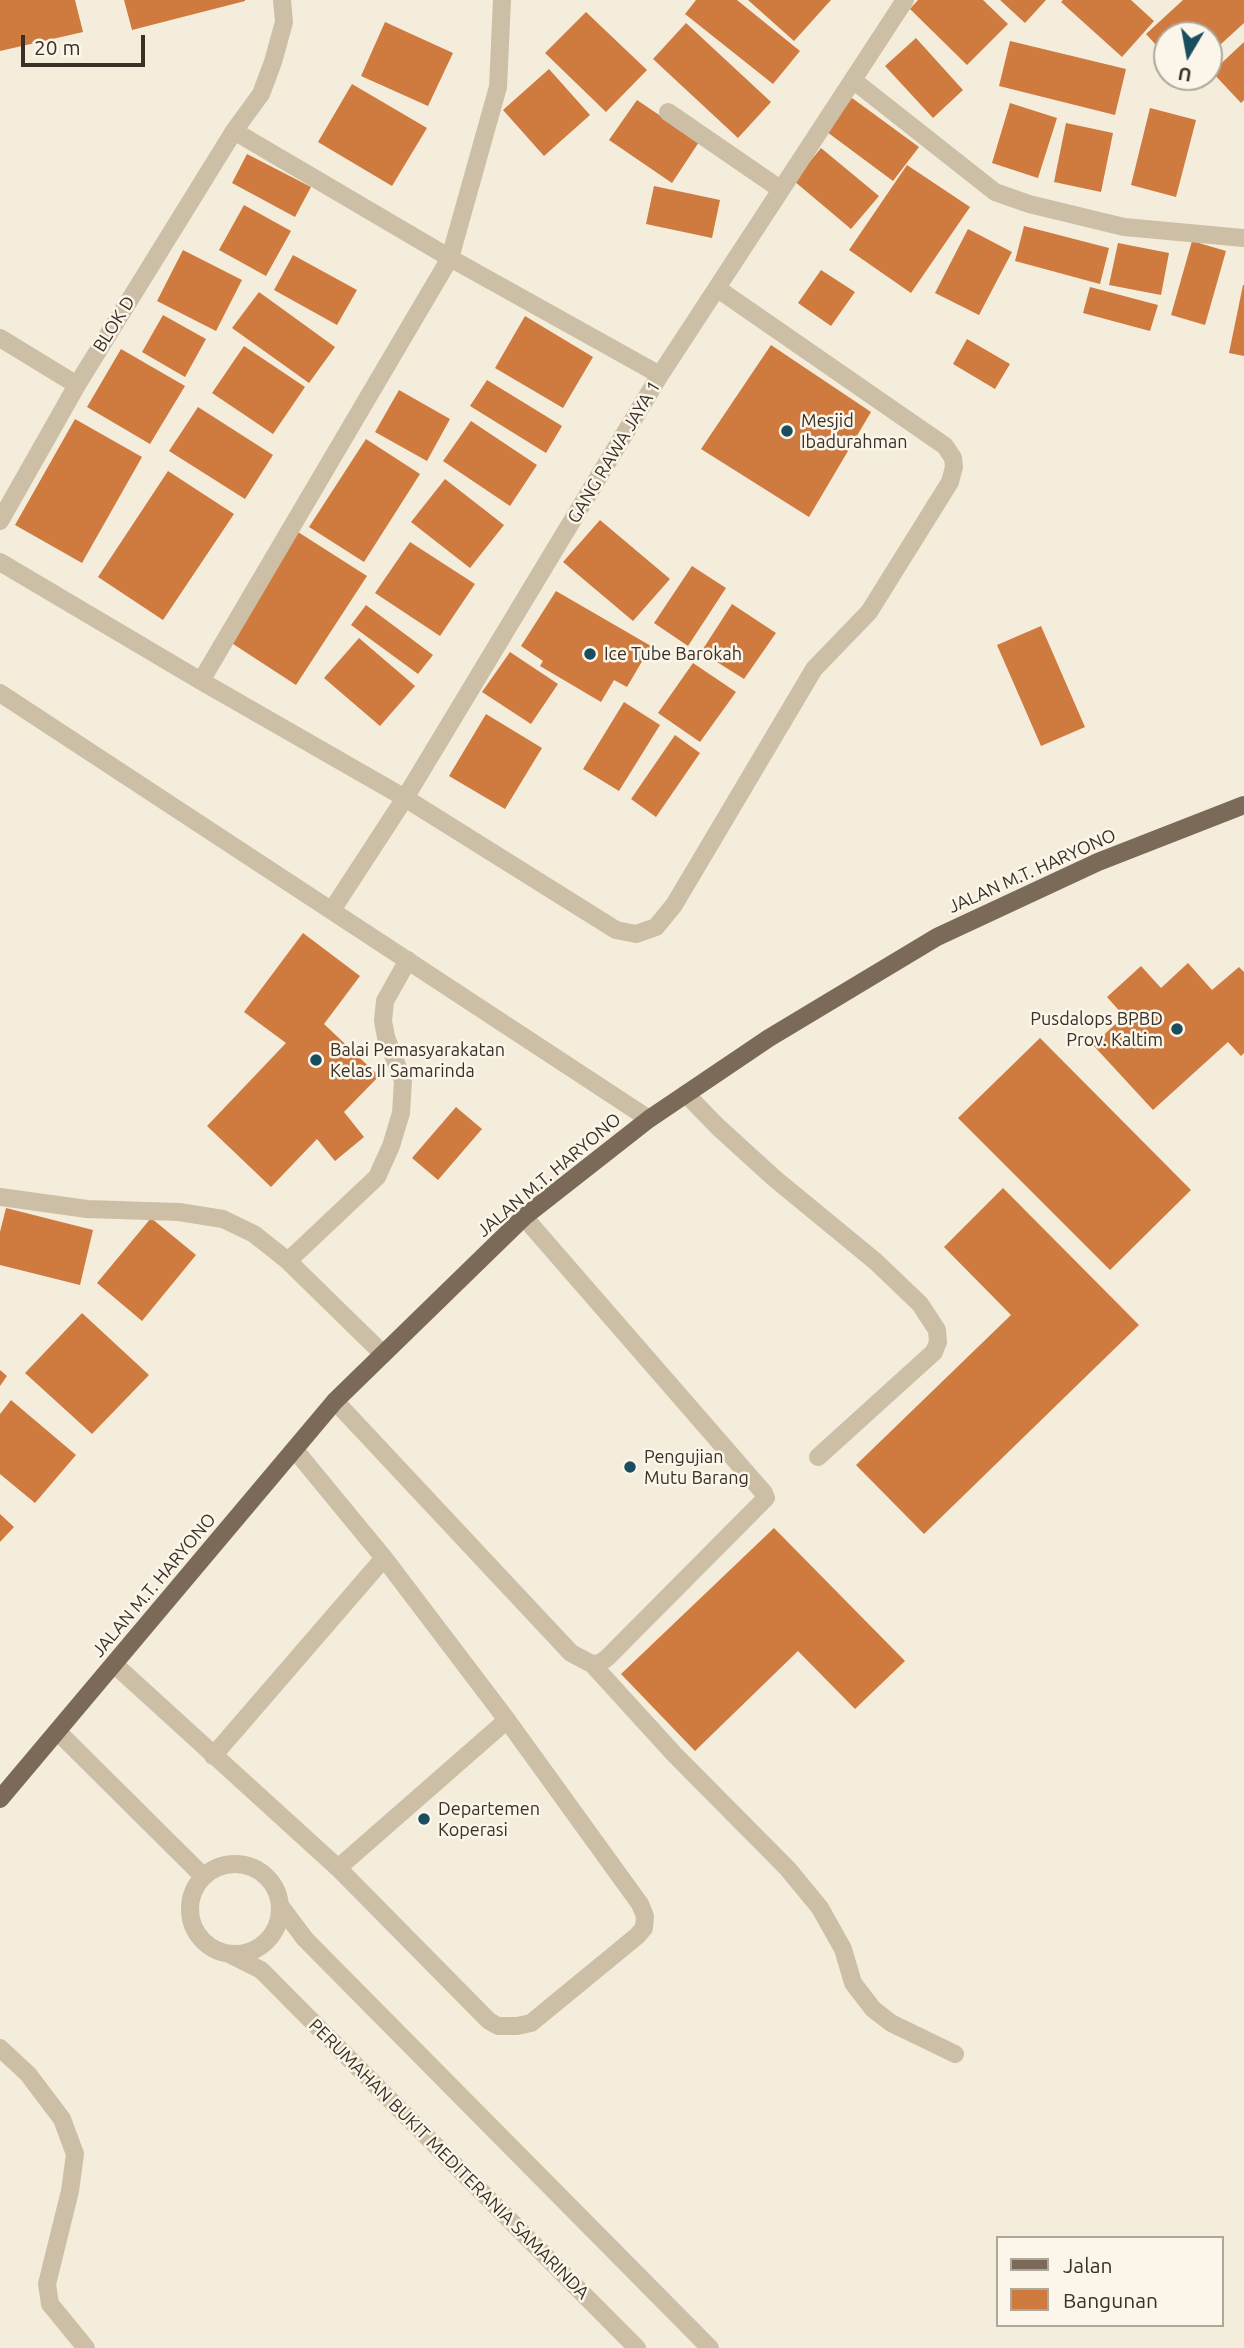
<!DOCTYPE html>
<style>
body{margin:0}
#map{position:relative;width:1244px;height:2348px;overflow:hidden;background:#f4eddc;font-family:Ubuntu,sans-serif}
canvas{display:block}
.legend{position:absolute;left:996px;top:2236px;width:228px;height:91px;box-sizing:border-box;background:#fbf6e9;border:2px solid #ada79c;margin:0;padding:9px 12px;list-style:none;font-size:21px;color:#393028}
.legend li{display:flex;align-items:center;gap:14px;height:35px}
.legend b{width:35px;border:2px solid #ada79c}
.north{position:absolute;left:1153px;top:21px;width:70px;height:70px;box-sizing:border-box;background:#fbf6e9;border:2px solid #ada79c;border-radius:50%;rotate:190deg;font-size:19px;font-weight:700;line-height:28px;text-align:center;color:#393028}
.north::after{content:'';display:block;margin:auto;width:24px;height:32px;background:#1a4e5e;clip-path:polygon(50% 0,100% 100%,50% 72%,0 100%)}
.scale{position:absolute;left:21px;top:35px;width:124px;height:32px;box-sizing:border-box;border:4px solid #393028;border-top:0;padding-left:9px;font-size:21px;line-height:24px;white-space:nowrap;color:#393028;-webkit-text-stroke:5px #fbf6e9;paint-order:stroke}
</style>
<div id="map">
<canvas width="1244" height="2348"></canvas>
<ul class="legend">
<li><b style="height:9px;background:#7c6a58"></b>Jalan</li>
<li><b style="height:19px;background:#cf7a3f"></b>Bangunan</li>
</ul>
<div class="north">U</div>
<div class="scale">20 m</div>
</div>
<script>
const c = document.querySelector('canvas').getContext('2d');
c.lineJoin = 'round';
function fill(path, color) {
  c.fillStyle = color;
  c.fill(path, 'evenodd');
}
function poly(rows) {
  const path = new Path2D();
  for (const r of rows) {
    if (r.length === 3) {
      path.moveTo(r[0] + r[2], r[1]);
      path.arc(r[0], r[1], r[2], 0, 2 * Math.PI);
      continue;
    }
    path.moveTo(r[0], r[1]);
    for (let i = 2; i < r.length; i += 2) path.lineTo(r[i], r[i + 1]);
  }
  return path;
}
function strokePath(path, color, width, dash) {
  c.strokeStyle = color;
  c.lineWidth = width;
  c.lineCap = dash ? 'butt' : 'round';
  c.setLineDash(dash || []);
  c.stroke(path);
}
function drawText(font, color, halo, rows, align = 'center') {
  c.font = font + ' Ubuntu,sans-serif';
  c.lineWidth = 5;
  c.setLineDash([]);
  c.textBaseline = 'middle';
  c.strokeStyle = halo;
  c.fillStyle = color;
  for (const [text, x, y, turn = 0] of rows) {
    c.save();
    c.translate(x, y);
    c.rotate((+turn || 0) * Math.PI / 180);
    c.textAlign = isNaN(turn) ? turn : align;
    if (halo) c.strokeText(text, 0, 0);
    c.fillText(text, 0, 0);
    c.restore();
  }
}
fill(poly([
 [0,0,75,0,83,32,0,51],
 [124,0,245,0,245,1,132,30],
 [696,0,737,0,800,51,773,84,685,14],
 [748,0,831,0,794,41],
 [918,0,983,0,1008,24,967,65,910,9],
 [1000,0,1046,0,1025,23],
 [1063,0,1131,0,1154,21,1122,57,1061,2],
 [1183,0,1244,0,1244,23,1209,55,1209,35,1167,35,1167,57,1146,34],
 [586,12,647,70,606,112,545,53],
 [385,22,453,53,428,106,361,76],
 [686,23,771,102,738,138,653,59],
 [916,38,963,90,933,118,885,66],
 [1010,41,1126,69,1115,115,999,86],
 [1244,42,1244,100,1241,103,1212,72],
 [549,69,590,115,544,156,503,110],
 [352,84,427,128,392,186,318,142],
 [852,98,919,147,893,181,827,132],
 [637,100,699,142,672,183,609,140],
 [1010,103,1057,118,1038,178,992,163],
 [1150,108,1196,120,1176,197,1131,185],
 [1066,123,1113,133,1101,192,1054,182],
 [821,148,879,196,851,229,794,181],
 [247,154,311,187,295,217,232,183],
 [907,165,970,207,911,293,849,250],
 [654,186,720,200,712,238,646,224],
 [244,205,291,231,266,276,219,250],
 [1024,226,1109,248,1100,284,1015,261],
 [968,229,1012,252,979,315,935,293],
 [1192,241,1226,251,1205,325,1171,315],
 [1118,243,1169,253,1161,295,1109,285],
 [183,250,242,280,216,331,157,301],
 [293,255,357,290,337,325,274,290],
 [821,270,855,292,831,326,798,303],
 [1243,285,1244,285,1244,356,1229,353],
 [1090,287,1158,305,1150,331,1083,313],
 [259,292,335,347,309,383,232,328],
 [163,315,206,339,185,377,142,352],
 [525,316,593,357,563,408,495,368],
 [967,339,1010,364,995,389,953,364],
 [771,345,871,412,809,517,701,449],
 [244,346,305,387,273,434,212,393],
 [121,349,185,386,150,444,87,407],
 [487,380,562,426,546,453,470,406],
 [399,390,450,419,427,461,375,432],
 [198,407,273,455,245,499,169,451],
 [75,419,142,457,82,563,15,525],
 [471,421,537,465,510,506,443,461],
 [366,439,420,474,364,562,309,527],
 [168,471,234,514,163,620,98,577],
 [445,479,504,525,470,568,411,522],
 [600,520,670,579,633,621,563,562],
 [298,532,367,576,296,685,227,640],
 [410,542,475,584,440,636,375,593],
 [692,566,726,588,688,646,654,623],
 [556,591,651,646,627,687,614,680,601,702,540,666,543,661,521,646],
 [732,604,776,633,744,679,701,652],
 [366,605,433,655,418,674,351,625],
 [1041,626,1085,727,1041,746,997,645],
 [359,638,415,686,380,726,324,678],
 [510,652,558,684,531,724,482,692],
 [693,663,736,692,700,742,658,713],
 [624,702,660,725,619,791,583,769],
 [486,714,542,748,505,809,449,776],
 [675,735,700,753,656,817,631,799],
 [303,933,360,976,324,1024,379,1076,344,1112,364,1137,335,1161,317,1139,271,1187,207,1126,286,1043,244,1012],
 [1188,963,1212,990,1239,967,1244,972,1244,1053,1241,1056,1228,1042,1153,1110,1093,1045,1124,1016,1107,997,1141,966,1161,988],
 [1040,1038,1191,1190,1110,1270,958,1118],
 [456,1107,482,1129,438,1180,412,1158],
 [1003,1188,1139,1325,924,1534,856,1465,1011,1315,944,1247],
 [6,1208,93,1230,80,1285,0,1265,0,1232],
 [151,1218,196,1255,142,1321,97,1283],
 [82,1313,149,1375,92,1434,25,1373],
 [0,1370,7,1376,0,1386],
 [11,1400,76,1455,35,1503,0,1474,0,1414],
 [0,1514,14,1527,0,1542],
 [774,1528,905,1661,855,1709,798,1651,695,1751,621,1674]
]), '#cf7a3f');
strokePath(poly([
 [853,80,995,192,1029,204,1124,227,1244,238],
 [668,112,780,189],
 [234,131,450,258,660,375],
 [0,338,77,385],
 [0,521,77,385,234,131,261,94,273,62,284,22,282,0],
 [0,562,201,681,405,798,616,930,636,934,656,927,674,905,814,669,869,612,950,482,954,467,953,458,945,446,718,289],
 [201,681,450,258,498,87,502,0],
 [0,693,649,1119],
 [332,910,405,798,660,375,905,0],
 [686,1094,717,1126,774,1178,875,1261,920,1304,937,1330,938,1342,934,1352,818,1457],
 [0,1197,87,1209,179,1212,223,1219,254,1234,288,1261,383,1354],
 [288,1261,377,1177,391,1146,401,1113,403,1081,386,1037,383,1021,385,1001,408,960],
 [335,1401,571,1653,592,1664,600,1663,607,1658,766,1498,764,1493,524,1217],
 [114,1664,338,1868,489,2021,498,2026,517,2026,531,2023,637,1936,644,1928,645,1916,640,1904,507,1720,384,1558,295,1450],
 [592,1664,675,1755,788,1869,820,1908,843,1949,853,1983,873,2009,891,2023,955,2054],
 [58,1732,203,1876],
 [213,1756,384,1558],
 [235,1909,45],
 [338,1868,507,1720],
 [281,1907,305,1939,710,2348],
 [231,1955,261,1970,637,2348],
 [0,2048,28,2074,62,2119,75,2154,70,2191,47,2284,50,2304,86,2348]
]), '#cdbfa6', 18);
strokePath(poly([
 [0,1799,335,1401,524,1217,649,1119,769,1038,937,937,1098,862,1244,805]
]), '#7c6a58', 18);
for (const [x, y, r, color] of [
 [787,431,7,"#1a4e5e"],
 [590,654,7,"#1a4e5e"],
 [1177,1029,7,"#1a4e5e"],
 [316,1060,7,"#1a4e5e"],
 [630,1467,7,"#1a4e5e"],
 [424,1819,7,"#1a4e5e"]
]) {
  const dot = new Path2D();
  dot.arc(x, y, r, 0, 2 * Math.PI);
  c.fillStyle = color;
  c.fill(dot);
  strokePath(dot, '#fbf6e9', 2.5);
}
drawText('18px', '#393028', '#fbf6e9', [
 ["BLOK D",114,324,-58],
 ["GANG RAWA JAYA 1",614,452,-59],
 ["JALAN M.T. HARYONO",1032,871,-24],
 ["JALAN M.T. HARYONO",549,1175,-40],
 ["JALAN M.T. HARYONO",154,1585,-50],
 ["PERUMAHAN BUKIT MEDITERANIA SAMARINDA",449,2159,45]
]);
drawText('18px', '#393028', '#fbf6e9', [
 ["Mesjid",801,421],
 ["Ibadurahman",801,442],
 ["Ice Tube Barokah",604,654],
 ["Pusdalops BPBD",1163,1019,"right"],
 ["Prov. Kaltim",1163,1040,"right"],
 ["Balai Pemasyarakatan",330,1050],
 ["Kelas II Samarinda",330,1071],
 ["Pengujian",644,1457],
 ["Mutu Barang",644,1478],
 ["Departemen",438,1809],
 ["Koperasi",438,1830]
], 'left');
</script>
